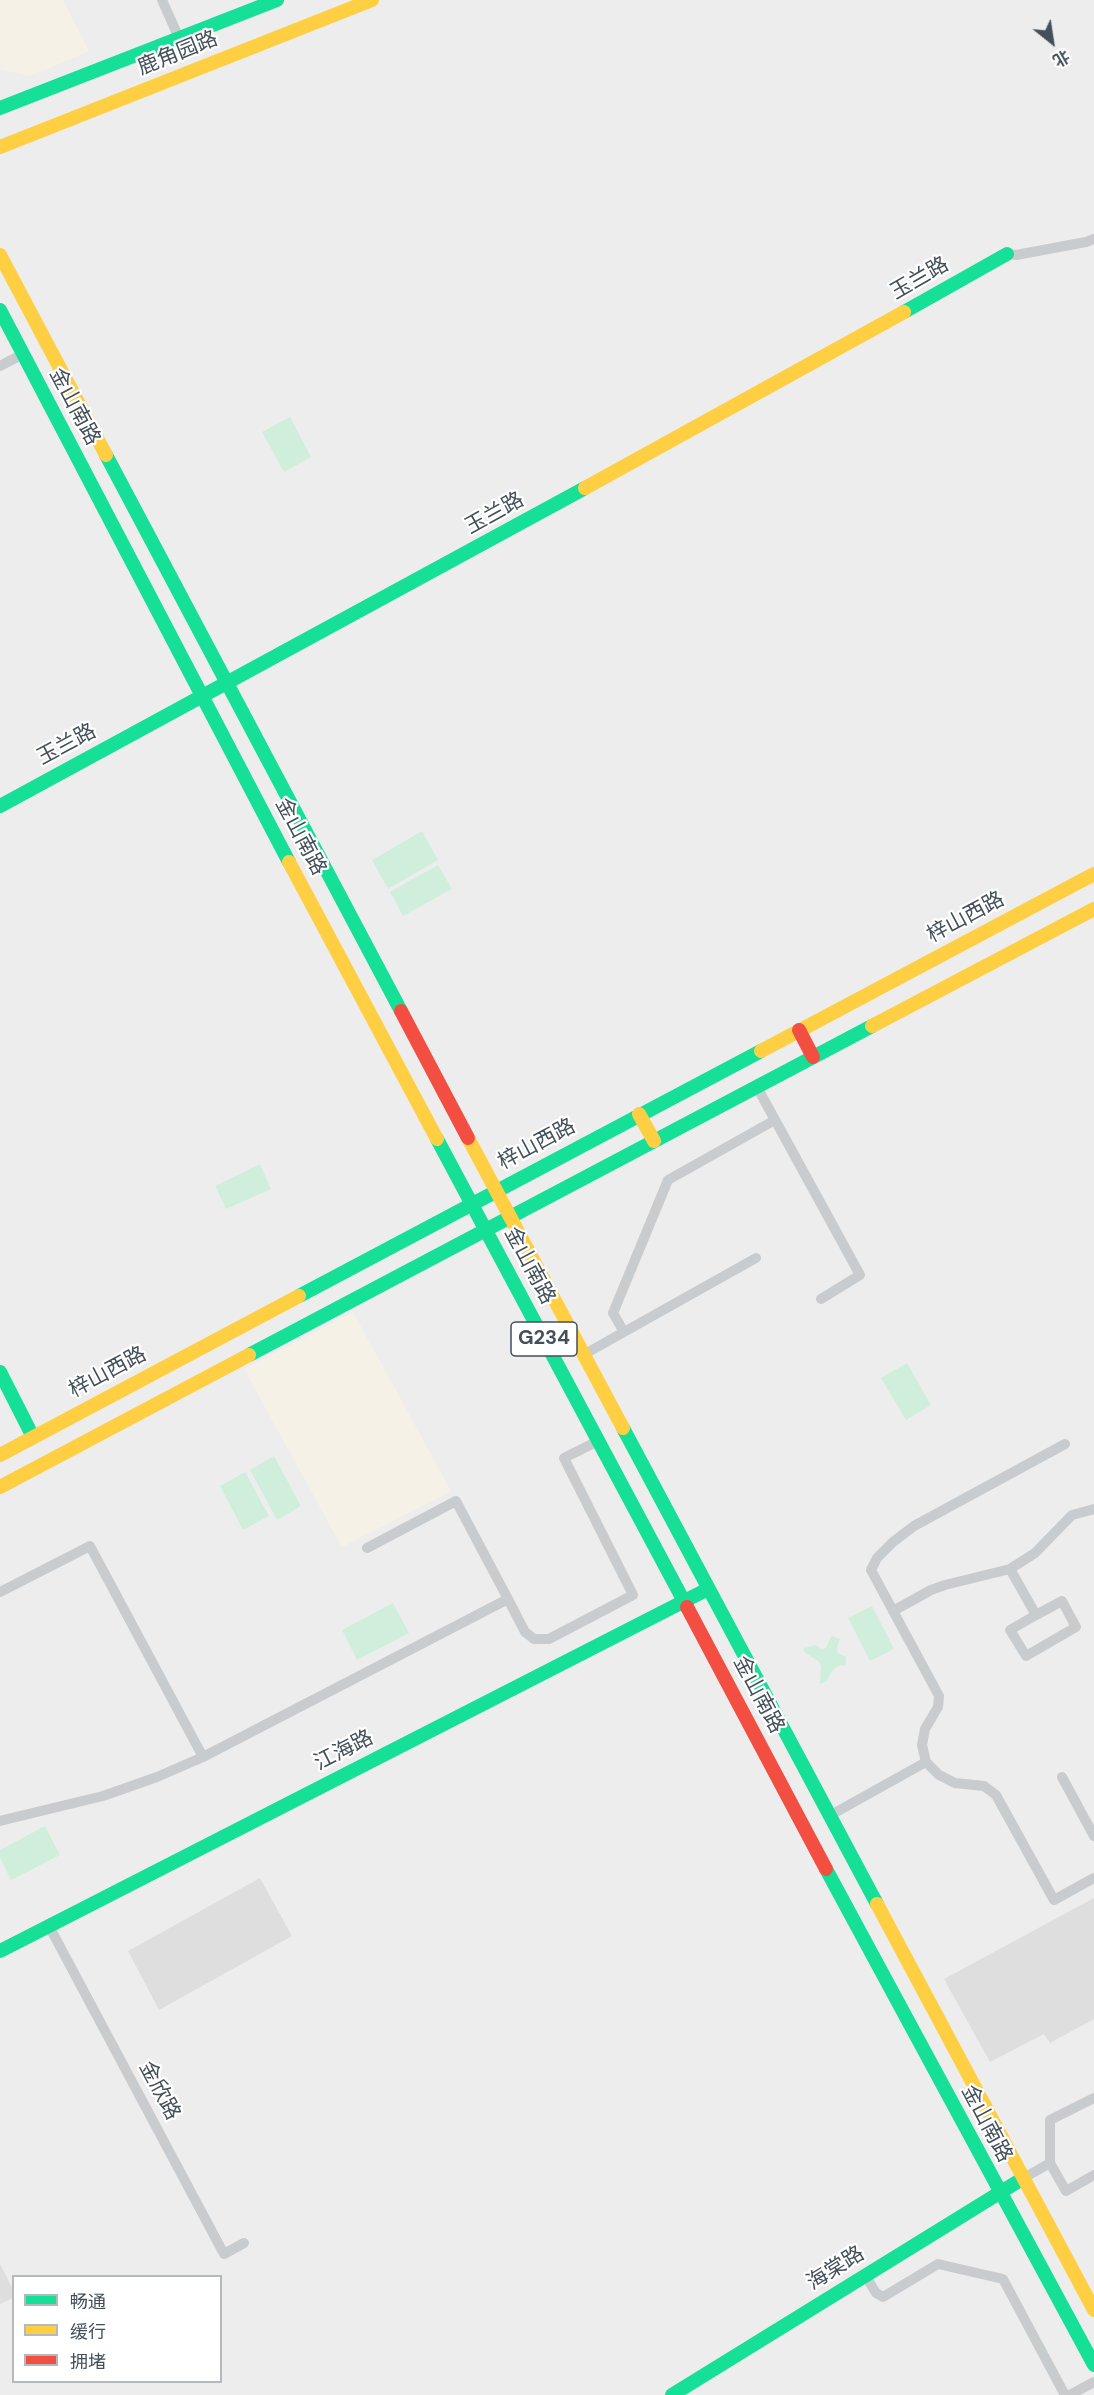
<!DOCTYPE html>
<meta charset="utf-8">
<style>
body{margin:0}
#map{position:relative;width:1094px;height:2395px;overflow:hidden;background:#eeeded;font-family:"DM Sans","Noto Sans SC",sans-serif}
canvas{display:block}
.legend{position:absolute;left:12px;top:2275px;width:210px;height:108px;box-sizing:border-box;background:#fff;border:2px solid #b4b9bd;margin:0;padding:8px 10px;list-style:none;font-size:18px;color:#434f5a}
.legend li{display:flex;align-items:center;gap:12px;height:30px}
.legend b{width:30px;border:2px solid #b4b9bd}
.north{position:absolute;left:1022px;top:12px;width:60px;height:60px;-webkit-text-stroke:4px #fff;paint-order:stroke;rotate:150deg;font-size:16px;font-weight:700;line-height:24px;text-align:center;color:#434f5a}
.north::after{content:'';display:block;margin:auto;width:21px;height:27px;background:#434f5a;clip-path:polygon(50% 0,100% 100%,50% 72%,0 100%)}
</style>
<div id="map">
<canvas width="1094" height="2395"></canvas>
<ul class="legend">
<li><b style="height:8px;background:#16e098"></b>畅通</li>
<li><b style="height:8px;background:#ffcf43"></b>缓行</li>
<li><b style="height:8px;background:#f24e42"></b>拥堵</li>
</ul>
<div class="north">北</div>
</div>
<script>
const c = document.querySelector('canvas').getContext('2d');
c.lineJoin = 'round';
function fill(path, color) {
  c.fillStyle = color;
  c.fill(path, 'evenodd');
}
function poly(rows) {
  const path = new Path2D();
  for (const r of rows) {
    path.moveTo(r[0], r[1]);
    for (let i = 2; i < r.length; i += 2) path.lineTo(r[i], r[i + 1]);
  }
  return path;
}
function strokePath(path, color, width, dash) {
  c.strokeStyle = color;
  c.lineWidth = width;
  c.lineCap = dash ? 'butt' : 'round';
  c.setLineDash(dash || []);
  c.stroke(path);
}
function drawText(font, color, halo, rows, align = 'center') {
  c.font = font + ' "DM Sans","Noto Sans SC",sans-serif';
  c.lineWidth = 4.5;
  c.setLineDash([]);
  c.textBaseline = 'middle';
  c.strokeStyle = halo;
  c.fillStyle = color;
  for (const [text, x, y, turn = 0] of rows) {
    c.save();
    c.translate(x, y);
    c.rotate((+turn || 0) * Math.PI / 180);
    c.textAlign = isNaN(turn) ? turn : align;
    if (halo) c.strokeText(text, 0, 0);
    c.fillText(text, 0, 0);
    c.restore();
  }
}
fill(poly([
 [0,0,63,0,89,51,30,76,0,69],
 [353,1312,451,1491,342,1547,244,1369]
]), '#f6f1e7');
fill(poly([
 [260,1878,292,1936,159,2010,128,1951],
 [1094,1898,1094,2019,1050,2043,1044,2034,990,2062,944,1979],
 [0,2264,14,2291,13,2298,0,2304]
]), '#dfdedf');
fill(poly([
 [290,417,311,457,284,472,262,432],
 [422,831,438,860,388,889,372,860],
 [438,865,452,889,403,916,390,892],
 [260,1164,271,1189,226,1209,215,1186],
 [907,1363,931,1405,906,1420,881,1378],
 [274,1456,301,1506,277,1520,250,1470],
 [245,1472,269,1516,243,1530,220,1486],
 [393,1603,409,1633,357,1660,342,1630],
 [872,1606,894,1649,870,1661,848,1618],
 [831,1636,840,1639,837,1648,838,1653,846,1657,846,1665,838,1666,832,1671,827,1681,820,1684,821,1666,818,1661,804,1652,804,1648,816,1645,821,1649,826,1648],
 [45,1826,60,1855,11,1880,0,1858,0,1850]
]), '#cfefdc');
strokePath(poly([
 [162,0,179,38],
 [1007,254,1016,255,1086,242,1094,239],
 [0,366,23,354],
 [757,1087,860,1275,821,1299],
 [624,1332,613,1313,668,1180,775,1120],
 [583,1355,756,1258],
 [367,1548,456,1501,508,1599],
 [1010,1569,1036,1615,1010,1630,1026,1656,1076,1627,1062,1601,1036,1615],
 [0,1592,90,1546,203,1757,157,1777,103,1796,0,1821],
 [893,1611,931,1590,945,1585,1010,1569,1035,1553,1072,1515,1094,1509],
 [203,1757,508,1599,525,1632,534,1639,549,1639,633,1595,564,1458,598,1441],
 [926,1762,922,1745,925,1729,938,1707,939,1696,871,1570,877,1558,893,1542,914,1526,1065,1444],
 [1062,1777,1094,1836],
 [829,1816,926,1762,939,1775,955,1783,984,1786,996,1795,1054,1900,1094,1878],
 [49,1926,224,2254,244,2243],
 [1050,2163,1066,2191,1094,2175],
 [1022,2179,1050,2163,1050,2120,1094,2098],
 [865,2275,876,2293,883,2297,938,2264,1003,2279,1065,2395],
 [1070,2395,1094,2382]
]), '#c9ccce', 10);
strokePath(poly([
 [0,108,277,0],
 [0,310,289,862],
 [904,312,1007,254],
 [106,455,401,1011],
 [0,806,585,488],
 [437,1139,687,1607],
 [299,1296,761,1051],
 [249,1355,872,1026],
 [0,1372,33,1437],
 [623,1428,877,1904],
 [826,1869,1094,2365],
 [0,1951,708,1589],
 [672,2395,1022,2179]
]), '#16e098', 14);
strokePath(poly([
 [0,147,372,0],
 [0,255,106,455],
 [585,488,904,312],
 [289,862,437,1139],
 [872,1026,1094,909],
 [761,1051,1094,874],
 [639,1114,654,1141],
 [468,1138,623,1428],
 [0,1455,299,1296],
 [0,1487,249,1355],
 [877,1904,1094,2310]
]), '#ffcf43', 14);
strokePath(poly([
 [401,1011,468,1138],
 [799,1030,813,1057],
 [687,1607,826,1869]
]), '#f24e42', 14);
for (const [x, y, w] of [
 [544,1339,66]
]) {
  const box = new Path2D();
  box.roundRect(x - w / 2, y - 17, w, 34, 4.5);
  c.fillStyle = '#fff';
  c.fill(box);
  strokePath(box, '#434f5a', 1.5);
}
drawText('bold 20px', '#434f5a', null, [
 ["G234",544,1339]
]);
drawText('21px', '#434f5a', '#fff', [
 ["鹿角园路",178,54,-22],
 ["玉兰路",920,279,-30],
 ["金山南路",74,407,62],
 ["玉兰路",495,514,-29],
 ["玉兰路",67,745,-28],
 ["金山南路",300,837,62],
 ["梓山西路",966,918,-28],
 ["梓山西路",537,1145,-28],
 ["金山南路",529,1266,62],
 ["梓山西路",108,1373,-28],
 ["金山南路",758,1695,62],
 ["江海路",344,1751,-27],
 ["金欣路",159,2091,62],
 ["金山南路",986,2124,62],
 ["海棠路",836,2269,-32]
]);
</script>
